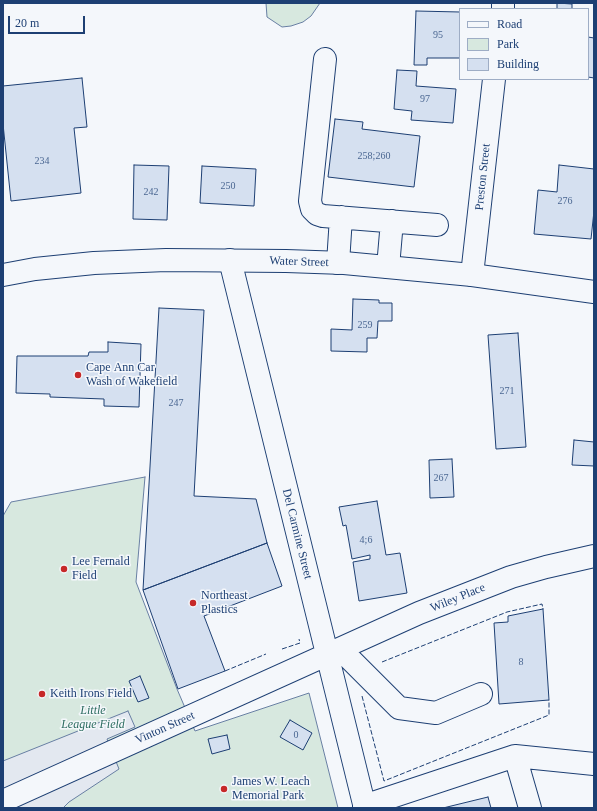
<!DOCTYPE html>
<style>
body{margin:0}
#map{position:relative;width:597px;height:811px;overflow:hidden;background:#f4f7fb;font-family:Georgia,serif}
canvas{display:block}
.frame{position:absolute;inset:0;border:4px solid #1d3f73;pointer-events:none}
.legend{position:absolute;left:459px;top:8px;width:130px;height:72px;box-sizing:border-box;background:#f4f7fb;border:1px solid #9eadc5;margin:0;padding:5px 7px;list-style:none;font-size:12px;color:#1d3f73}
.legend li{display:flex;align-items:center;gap:8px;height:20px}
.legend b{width:20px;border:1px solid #9eadc5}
.scale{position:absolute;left:8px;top:16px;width:77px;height:18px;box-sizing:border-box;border:2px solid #1d3f73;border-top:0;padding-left:5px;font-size:12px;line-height:14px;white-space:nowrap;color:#1d3f73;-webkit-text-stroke:3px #f4f7fb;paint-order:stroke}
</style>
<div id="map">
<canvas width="597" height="811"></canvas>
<div class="frame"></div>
<ul class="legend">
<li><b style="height:5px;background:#f4f7fb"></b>Road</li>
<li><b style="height:11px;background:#d7e8df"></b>Park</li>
<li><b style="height:11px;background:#d5e0f0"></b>Building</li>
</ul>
<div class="scale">20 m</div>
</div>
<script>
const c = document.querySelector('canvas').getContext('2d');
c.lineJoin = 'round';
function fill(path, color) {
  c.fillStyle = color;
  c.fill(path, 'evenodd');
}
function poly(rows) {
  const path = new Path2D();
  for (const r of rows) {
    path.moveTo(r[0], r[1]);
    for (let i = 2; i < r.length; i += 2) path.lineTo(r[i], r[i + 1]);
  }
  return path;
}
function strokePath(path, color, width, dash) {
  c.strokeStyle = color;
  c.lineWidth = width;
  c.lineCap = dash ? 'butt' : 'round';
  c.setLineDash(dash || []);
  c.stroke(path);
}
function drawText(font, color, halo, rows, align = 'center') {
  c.font = font + ' Georgia,serif';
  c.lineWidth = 3;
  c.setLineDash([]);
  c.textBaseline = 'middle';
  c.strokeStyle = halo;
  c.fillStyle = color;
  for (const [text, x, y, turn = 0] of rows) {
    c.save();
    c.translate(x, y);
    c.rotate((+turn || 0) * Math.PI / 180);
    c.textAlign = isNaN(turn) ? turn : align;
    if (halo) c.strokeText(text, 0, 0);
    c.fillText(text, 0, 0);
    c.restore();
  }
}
const green = poly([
 [266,3,320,3,311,16,303,22,291,26,282,27,267,17,266,3],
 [145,477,136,582,177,689,195,731,309,693,338,808,3,808,3,516,11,502,145,477]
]);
fill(green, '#d7e8df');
strokePath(green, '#687fa3', 1);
const parking = poly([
 [128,711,135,727,107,739,119,769,69,802,63,808,3,808,3,761,128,711]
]);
fill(parking, '#e3e8f0');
strokePath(parking, '#687fa3', 1);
const building = poly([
 [557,3,572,4,572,9,557,9,557,3],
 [416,11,460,12,460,58,427,58,427,65,414,65,416,11],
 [588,37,594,38,594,78,588,77,588,37],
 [397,70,417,71,416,86,456,89,453,123,411,120,412,111,394,109,397,70],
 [82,78,87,127,74,128,81,193,11,201,3,124,3,86,82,78],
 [335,119,363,122,362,129,420,136,414,187,328,177,335,119],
 [134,165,169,166,167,220,133,219,134,165],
 [559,165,594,169,594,211,591,239,534,234,538,190,557,192,559,165],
 [202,166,256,169,254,206,200,203,202,166],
 [353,299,379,300,379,303,392,303,392,321,378,321,377,338,367,338,367,352,331,351,331,329,352,330,353,299],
 [159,308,204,310,194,496,256,499,267,543,143,590,159,308],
 [518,333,526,447,496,449,488,335,518,333],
 [108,342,141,344,139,407,104,406,104,399,50,397,50,394,16,393,17,356,88,356,89,352,108,352,108,342],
 [574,440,594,442,594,466,572,465,574,440],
 [452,459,454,497,430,498,429,460,452,459],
 [377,501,386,555,400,553,407,593,359,601,353,562,370,559,370,555,352,559,346,525,343,526,339,507,377,501],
 [267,543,282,586,204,616,225,671,178,689,143,590,267,543],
 [543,609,549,700,499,704,494,623,508,622,508,616,543,609],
 [140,676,149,698,138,702,129,681,140,676],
 [290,720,312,733,303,750,280,737,290,720],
 [227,735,230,749,212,754,208,739,227,735],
 [488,797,491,808,443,808,488,797]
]);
fill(building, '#d5e0f0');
strokePath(building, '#1d3f73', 1);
const minor = poly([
 [503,9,503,3],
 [325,59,310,201,312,209,317,214,323,216,437,225],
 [230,260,365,808],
 [338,263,341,217],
 [388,267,392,221],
 [472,275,494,79],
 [340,649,399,708,436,713,481,694],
 [515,756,530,808],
 [3,801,419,613,511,577,546,567,594,556],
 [364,806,515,756,594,764]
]);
const major = poly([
 [3,275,35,269,94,263,166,260,286,261,344,263,472,275,594,292]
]);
strokePath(minor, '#1d3f73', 24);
strokePath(major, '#1d3f73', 24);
strokePath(minor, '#f4f7fb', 22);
strokePath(major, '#f4f7fb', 22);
strokePath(poly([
 [282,649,300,643,299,639],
 [382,662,507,612,542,604,543,609],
 [225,671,266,654],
 [362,696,384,781,549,715,549,700]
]), '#1d3f73', 1, [5, 2]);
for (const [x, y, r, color] of [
 [78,375,4,"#c62828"],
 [64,569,4,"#c62828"],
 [193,603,4,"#c62828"],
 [42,694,4,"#c62828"],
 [224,789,4,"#c62828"]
]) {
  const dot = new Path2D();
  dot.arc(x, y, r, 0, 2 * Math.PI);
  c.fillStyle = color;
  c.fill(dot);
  strokePath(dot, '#f4f7fb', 1.5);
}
drawText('10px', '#4b6792', null, [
 ["95",438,35],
 ["97",425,99],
 ["258;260",374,156],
 ["234",42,161],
 ["250",228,186],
 ["242",151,192],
 ["276",565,201],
 ["259",365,325],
 ["271",507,391],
 ["247",176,403],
 ["267",441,478],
 ["4;6",366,540],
 ["8",521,662],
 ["0",296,735]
]);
drawText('12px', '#1d3f73', '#f4f7fb', [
 ["Preston Street",483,177,-84],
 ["Water Street",299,262,2],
 ["Del Carmine Street",297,534,76],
 ["Wiley Place",458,598,-22],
 ["Vinton Street",165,728,-24]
]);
drawText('12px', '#1d3f73', '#f4f7fb', [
 ["Cape Ann Car",86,368],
 ["Wash of Wakefield",86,382],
 ["Lee Fernald",72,562],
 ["Field",72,576],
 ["Northeast",201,596],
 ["Plastics",201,610],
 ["Keith Irons Field",50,694],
 ["James W. Leach",232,782],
 ["Memorial Park",232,796]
], 'left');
drawText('italic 12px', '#2c6c60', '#f4f7fb', [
 ["Little",93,711],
 ["League Field",93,725]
]);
</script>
